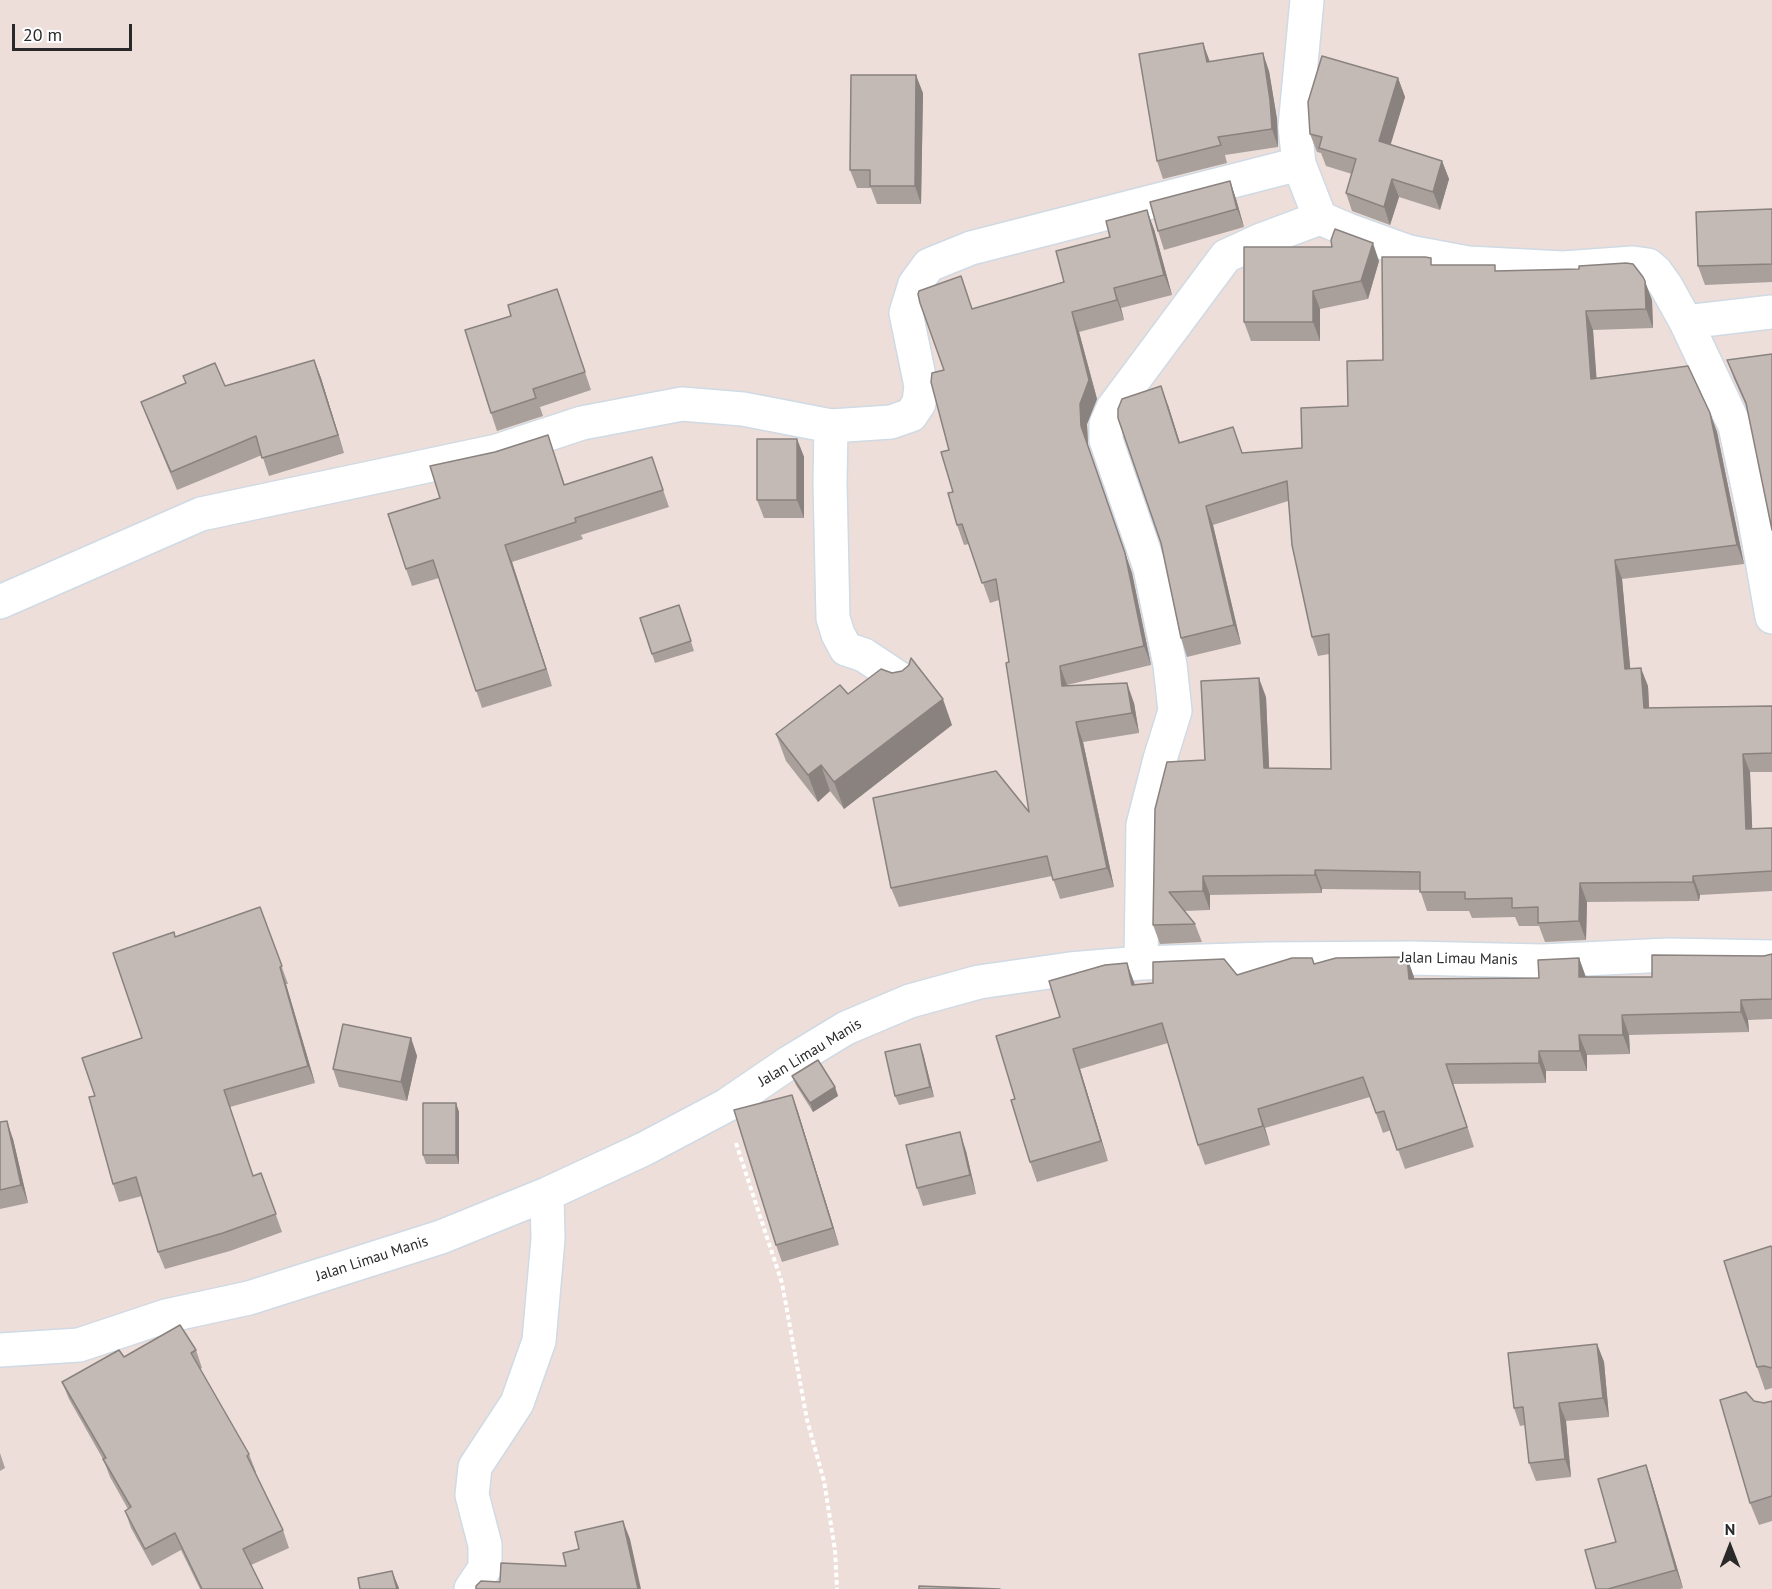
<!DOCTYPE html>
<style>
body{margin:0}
#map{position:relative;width:1772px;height:1589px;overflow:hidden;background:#edded9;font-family:"PT Sans",sans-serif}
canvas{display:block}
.north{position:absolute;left:1700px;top:1517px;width:60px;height:60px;-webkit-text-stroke:4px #fff;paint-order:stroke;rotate:0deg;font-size:16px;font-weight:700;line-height:24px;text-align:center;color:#292929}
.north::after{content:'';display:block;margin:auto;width:21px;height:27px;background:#292929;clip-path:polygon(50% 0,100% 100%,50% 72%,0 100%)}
.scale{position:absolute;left:12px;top:24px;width:120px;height:27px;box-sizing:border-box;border:3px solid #292929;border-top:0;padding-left:8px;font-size:18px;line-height:21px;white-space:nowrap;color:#292929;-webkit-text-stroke:4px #fff;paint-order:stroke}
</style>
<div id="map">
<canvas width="1772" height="1589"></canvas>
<div class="north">N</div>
<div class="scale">20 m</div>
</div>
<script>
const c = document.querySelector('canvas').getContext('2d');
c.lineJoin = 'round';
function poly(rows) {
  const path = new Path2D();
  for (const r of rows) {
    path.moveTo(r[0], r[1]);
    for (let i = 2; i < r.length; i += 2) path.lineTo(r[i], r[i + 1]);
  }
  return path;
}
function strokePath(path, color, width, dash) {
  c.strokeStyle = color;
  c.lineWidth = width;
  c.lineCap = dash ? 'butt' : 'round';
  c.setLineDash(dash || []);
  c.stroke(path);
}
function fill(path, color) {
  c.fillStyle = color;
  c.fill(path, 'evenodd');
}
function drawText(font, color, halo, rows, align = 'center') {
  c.font = font + ' "PT Sans",sans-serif';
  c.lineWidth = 4.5;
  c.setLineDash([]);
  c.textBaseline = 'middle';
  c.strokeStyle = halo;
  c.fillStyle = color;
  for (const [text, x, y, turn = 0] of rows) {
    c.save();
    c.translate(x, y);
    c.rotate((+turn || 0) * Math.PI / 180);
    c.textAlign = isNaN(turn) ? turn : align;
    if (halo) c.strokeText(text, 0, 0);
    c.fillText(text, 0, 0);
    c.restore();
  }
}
const minor = poly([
 [1307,0,1295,127,1299,164,1320,218],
 [1686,322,1772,312],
 [831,426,830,483,833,618,838,634,846,649,864,655,903,681],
 [0,602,201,514,497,451,582,423,682,404,743,409,831,426,891,422,911,415,919,403,921,386,906,313,915,284,929,265,971,248,1299,164],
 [1141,963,1143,825,1160,759,1175,711,1170,665,1150,568,1106,440,1106,424,1113,408,1226,256,1261,240,1320,218,1348,230,1409,252,1468,263,1563,268,1633,263,1648,265,1656,272,1666,286,1686,322,1735,426,1754,515,1772,617],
 [0,1350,79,1345,166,1316,249,1298,441,1237,547,1194,644,1149,727,1105,790,1062,846,1028,910,1001,979,982,1070,969,1141,963,1266,959,1412,958,1542,961,1668,955,1772,957],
 [471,1589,485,1568,485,1545,472,1495,475,1467,517,1403,539,1341,548,1239,547,1194]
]);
strokePath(minor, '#cfdae4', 36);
strokePath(poly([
 [736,1143,782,1283,807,1420,824,1481,835,1550,837,1589]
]), '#fff', 4, [4.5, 3]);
strokePath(minor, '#fff', 33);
fill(poly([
 [1210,62,1269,71,1277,119,1278,147,1225,155,1227,163,1163,179,1157,161],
 [1398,78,1405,97,1390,145,1442,161,1449,179,1440,210,1399,197,1390,225,1352,211,1346,193,1352,174,1326,166,1321,153,1317,152,1310,134],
 [923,93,921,204,877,204,871,188,857,188,850,170],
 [1230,181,1236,199,1244,227,1164,250,1158,231],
 [1772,209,1772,282,1705,285,1698,266],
 [1154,229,1172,295,1121,308,1124,320,1079,332,1097,399,1087,424,1088,446,1132,573,1151,665,1067,685,1134,703,1139,733,1083,742,1114,887,1060,899,1052,876,899,907,891,888,1029,812,1009,662,999,600,990,603,969,544,964,545,957,525,949,450,944,370,972,309,1064,282],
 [1379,261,1368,299,1320,309,1320,341,1251,341,1244,322],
 [1434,265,1497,271,1652,300,1653,328,1593,330,1596,378,1710,413,1717,432,1744,564,1622,579,1630,668,1648,686,1649,708,1772,706,1772,772,1750,772,1752,829,1772,828,1772,891,1700,895,1699,901,1587,902,1586,940,1545,942,1539,926,1519,926,1515,917,1472,918,1469,911,1427,911,1420,890,1322,889,1322,893,1210,895,1210,910,1184,911,1195,924,1202,942,1160,944,1153,925,1205,760,1266,697,1269,768,1331,769,1329,654,1318,656,1312,637,1288,501,1213,525,1241,644,1187,657,1181,638,1161,543,1168,405,1180,443,1242,453,1302,448,1348,406,1383,360],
 [557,289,591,390,540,407,543,416,497,431,491,413,511,316],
 [1772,354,1748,410,1734,379,1727,360],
 [314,360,321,378,344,453,269,476,262,455,177,490,148,420,141,402,186,383,183,376,225,386],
 [548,435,565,485,658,475,669,507,581,535,583,539,512,562,552,686,482,708,439,578,412,586,406,569,495,452],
 [797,439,804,457,804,518,764,518,757,500],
 [679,605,694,651,655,663,640,618],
 [848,694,952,725,844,809,830,791,818,802,786,761,776,734],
 [260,907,288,984,286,984,315,1083,230,1107,253,1176,261,1173,282,1232,230,1251,165,1269,158,1252,142,1196,119,1202,113,1184,142,1038,175,937],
 [1772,954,1772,1019,1748,1020,1749,1032,1629,1035,1630,1054,1587,1055,1587,1071,1546,1071,1546,1083,1453,1084,1474,1147,1405,1169,1391,1130,1383,1133,1370,1097,1265,1128,1270,1145,1205,1165,1198,1145,1168,1043,1080,1069,1108,1161,1037,1182,1030,1162,1015,1099,1060,1017,1134,982,1135,985,1237,975,1314,964,1407,957,1414,979,1539,978,1579,958,1586,977,1652,977],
 [411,1038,417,1056,407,1101,339,1087,333,1069],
 [923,1053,934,1097,899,1105,895,1096],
 [792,1076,835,1087,838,1096,813,1112,796,1085],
 [792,1095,798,1112,839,1245,782,1262,776,1245],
 [456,1103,459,1112,459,1164,426,1164,423,1155],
 [0,1122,13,1139,28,1203,0,1209],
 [966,1151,976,1194,923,1206,917,1188],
 [1772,1249,1772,1388,1765,1390,1757,1367],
 [1597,1344,1604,1362,1609,1417,1566,1421,1571,1477,1536,1481,1529,1463,1525,1425,1520,1426,1514,1408],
 [196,1350,202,1368,200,1369,249,1454,256,1472,255,1473,283,1530,289,1548,251,1565,263,1589,200,1589,181,1550,152,1566,131,1528,125,1511,128,1509,110,1477,104,1461,69,1399,62,1382,124,1357],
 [1754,1401,1764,1403,1772,1401,1772,1521,1759,1525,1750,1503],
 [0,1453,5,1468,0,1471],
 [1646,1465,1652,1483,1683,1588,1680,1589,1596,1589,1616,1542]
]), '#a9a09c');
fill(poly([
 [1203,43,1210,62,1207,62],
 [1263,53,1269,71,1277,119,1278,147,1272,129],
 [916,75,923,93,921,204,915,186],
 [1398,78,1405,97,1386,160,1379,141],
 [1442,161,1449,179,1440,210,1433,192],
 [1392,179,1399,197,1390,225,1384,207],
 [1230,181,1236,199,1244,227,1237,209],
 [1147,210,1154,229,1172,295,1164,275],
 [1373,243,1379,261,1368,299,1361,281],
 [1645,281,1652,300,1653,328,1646,309],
 [1114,288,1121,308,1124,320,1117,300],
 [1313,291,1320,309,1320,341,1313,322],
 [1586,311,1593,330,1598,397,1591,379],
 [1072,312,1079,332,1097,399,1087,424,1088,446,1132,573,1151,665,1144,646,1081,426],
 [314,360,321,378,344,453,338,435],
 [1161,386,1168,405,1186,462,1179,443],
 [1710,413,1717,432,1744,564,1737,545],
 [797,439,804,457,804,518,797,500],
 [1206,506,1213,525,1241,644,1234,625],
 [505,545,512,562,552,686,546,669],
 [1615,560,1622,579,1632,687,1625,669],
 [1060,666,1067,685,1070,706,1062,686],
 [1641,668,1648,686,1650,727,1644,708],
 [1259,678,1266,697,1270,787,1264,768],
 [1127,683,1134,703,1139,733,1132,713],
 [943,699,952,725,844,809,834,782],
 [1076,722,1083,742,1114,887,1107,868],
 [1743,754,1750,772,1753,848,1746,829],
 [821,765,830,791,818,802,808,775],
 [1315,870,1322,889,1322,893,1315,875],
 [1203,876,1210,895,1210,910,1203,891],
 [1693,876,1700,895,1699,901,1693,882],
 [1580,883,1587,902,1586,940,1579,921],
 [1407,957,1414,977,1417,998,1409,979],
 [1579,958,1586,978,1579,977],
 [1127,963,1134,982,1139,1005,1132,985],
 [280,967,286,984,315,1083,308,1066],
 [1741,1000,1748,1020,1749,1032,1741,1012],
 [1622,1015,1629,1035,1630,1054,1623,1035],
 [1579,1035,1587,1055,1587,1071,1580,1051],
 [411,1038,417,1056,407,1101,401,1082],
 [920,1044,923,1053,934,1097,930,1087],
 [1073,1049,1080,1069,1108,1161,1101,1141],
 [1539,1051,1546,1071,1546,1083,1539,1063],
 [1446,1064,1453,1084,1474,1147,1467,1127],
 [835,1087,838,1096,813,1112,810,1103],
 [792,1095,798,1112,839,1245,833,1228],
 [456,1103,459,1112,459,1164,456,1155],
 [1258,1109,1265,1128,1270,1145,1263,1126],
 [7,1121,13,1139,28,1203,21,1185],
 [960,1132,966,1151,976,1194,970,1175],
 [1597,1344,1604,1362,1609,1417,1603,1398],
 [1559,1403,1566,1421,1571,1477,1565,1459],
 [1646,1465,1652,1483,1683,1588,1676,1570],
 [623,1521,630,1539,641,1589,638,1589],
 [392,1571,399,1588,399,1589,397,1589]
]), '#89827f');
const building = poly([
 [1203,43,1207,62,1263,53,1270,100,1272,129,1218,137,1221,145,1157,161,1139,54,1203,43],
 [1322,56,1398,78,1379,141,1442,161,1433,192,1392,179,1384,207,1346,193,1356,159,1319,148,1322,137,1310,134,1308,102,1322,56],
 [851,75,916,75,915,186,870,186,870,170,850,170,851,75],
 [1230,181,1237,209,1158,231,1150,202,1230,181],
 [1772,209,1772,264,1698,266,1696,212,1772,209],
 [1147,210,1164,275,1114,288,1117,300,1072,312,1089,380,1080,404,1081,426,1125,553,1144,646,1060,666,1062,686,1127,683,1132,713,1076,722,1107,868,1053,880,1047,856,891,888,873,798,996,771,1029,812,1006,663,1009,662,996,579,982,583,962,524,957,525,948,493,953,492,941,452,949,450,931,382,932,373,944,370,920,303,918,294,919,291,961,276,972,309,1064,282,1056,251,1110,237,1106,221,1147,210],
 [1335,229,1373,243,1361,281,1313,291,1313,322,1244,322,1244,247,1332,247,1331,240,1335,229],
 [1382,257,1425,257,1431,258,1431,265,1495,265,1495,271,1579,269,1579,266,1626,263,1633,264,1643,277,1645,281,1646,309,1586,311,1591,379,1688,366,1710,413,1737,545,1615,560,1625,669,1641,668,1644,708,1772,706,1772,753,1743,754,1746,829,1772,828,1772,871,1693,876,1693,882,1580,883,1579,921,1538,923,1538,907,1512,908,1512,898,1465,899,1465,892,1420,892,1420,872,1315,870,1315,875,1203,876,1203,891,1169,892,1195,924,1153,925,1155,809,1167,762,1205,760,1201,681,1259,678,1264,768,1331,769,1329,634,1312,637,1292,545,1287,481,1206,506,1234,625,1181,638,1161,543,1118,418,1118,409,1122,399,1161,386,1179,443,1233,427,1242,453,1302,448,1301,408,1348,406,1347,361,1383,360,1382,257],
 [557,289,585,372,533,389,536,398,491,413,465,330,511,316,508,305,557,289],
 [1772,354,1772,530,1746,403,1727,360,1772,354],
 [314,360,338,435,262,458,256,436,171,472,141,402,186,383,183,376,215,363,225,386,314,360],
 [548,435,564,485,652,457,663,490,575,518,576,522,505,545,546,669,476,691,433,560,406,569,388,514,440,498,430,466,495,452,548,435],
 [757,439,797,439,797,500,757,500,757,439],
 [679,605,691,641,652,654,640,618,679,605],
 [911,658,943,699,834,782,821,765,808,775,776,734,840,685,848,694,881,669,892,673,902,671,909,665,911,658],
 [260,907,282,966,280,967,308,1066,224,1090,253,1176,261,1173,276,1214,223,1233,158,1252,136,1177,113,1184,89,1097,95,1096,82,1058,142,1038,113,953,174,932,175,937,260,907],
 [1772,954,1772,999,1741,1000,1741,1012,1622,1015,1623,1035,1579,1035,1580,1051,1539,1051,1539,1063,1446,1064,1467,1127,1397,1150,1384,1111,1376,1113,1363,1077,1258,1109,1263,1126,1198,1145,1162,1023,1073,1049,1101,1141,1030,1162,1011,1100,1015,1099,996,1036,1060,1017,1049,981,1105,965,1127,963,1132,985,1153,983,1153,962,1224,959,1237,975,1292,958,1312,958,1314,964,1336,958,1407,957,1409,979,1539,978,1538,960,1579,958,1579,977,1652,977,1652,955,1764,956,1772,954],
 [343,1024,411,1038,401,1082,333,1069,343,1024],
 [920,1044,930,1087,895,1096,885,1052,920,1044],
 [818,1060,835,1087,810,1103,792,1076,818,1060],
 [792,1095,833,1228,776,1245,734,1110,792,1095],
 [423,1103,456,1103,456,1155,423,1155,423,1103],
 [7,1121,21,1185,0,1190,0,1122,7,1121],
 [960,1132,970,1175,917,1188,906,1145,960,1132],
 [1771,1246,1772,1249,1772,1368,1764,1366,1757,1367,1724,1261,1771,1246],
 [180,1325,196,1350,191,1353,249,1454,247,1456,283,1530,243,1549,263,1589,202,1589,175,1533,145,1549,125,1511,131,1507,103,1459,106,1458,62,1382,119,1350,124,1357,180,1325],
 [1597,1344,1603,1398,1559,1403,1565,1459,1529,1463,1523,1407,1514,1408,1508,1353,1597,1344],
 [1746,1392,1754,1401,1764,1403,1772,1401,1772,1496,1750,1503,1720,1400,1746,1392],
 [1646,1465,1676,1570,1608,1589,1596,1589,1585,1550,1616,1542,1598,1479,1646,1465],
 [623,1521,638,1589,476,1589,476,1586,481,1581,500,1582,501,1563,566,1566,563,1553,579,1549,575,1532,623,1521],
 [392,1571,397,1589,360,1589,358,1578,392,1571],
 [919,1586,1000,1589,919,1589,919,1586]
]);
fill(building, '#c4bab5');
strokePath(building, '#89827f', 1.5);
drawText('15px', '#292929', '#fff', [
 ["Jalan Limau Manis",1459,959,1],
 ["Jalan Limau Manis",810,1053,-31],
 ["Jalan Limau Manis",372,1259,-18]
]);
</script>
